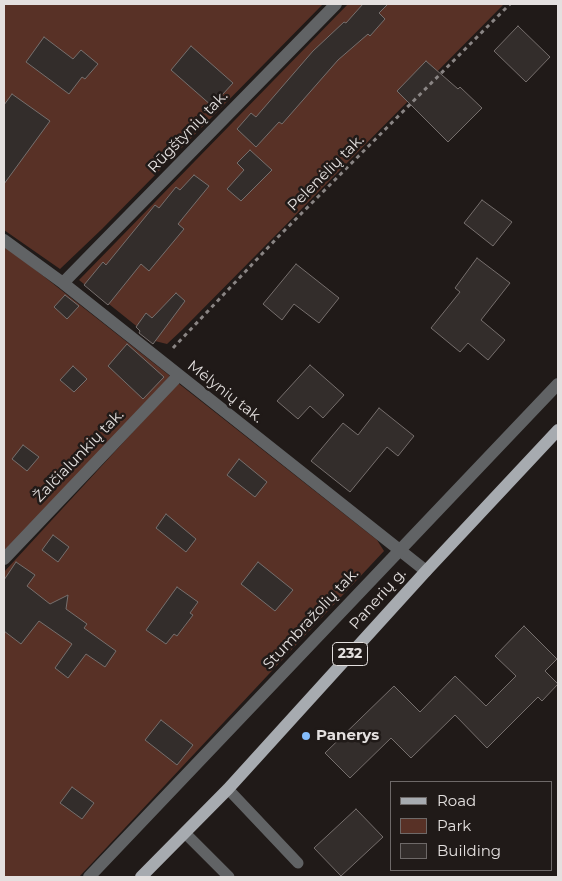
<!DOCTYPE html>
<meta charset="utf-8">
<style>
body{margin:0}
#map{position:relative;width:562px;height:881px;overflow:hidden;background:#201a18;font-family:Montserrat,sans-serif}
canvas{display:block}
.frame{position:absolute;inset:0;border:5px solid #e4e0df;pointer-events:none}
.legend{position:absolute;left:390px;top:781px;width:162px;height:90px;box-sizing:border-box;background:#201a18;border:1px solid #6e6968;margin:0;padding:6px 9px;list-style:none;font-size:15px;color:#e4e0df}
.legend li{display:flex;align-items:center;gap:10px;height:25px}
.legend b{width:25px;border:1px solid #6e6968}
</style>
<div id="map">
<canvas width="562" height="881"></canvas>
<div class="frame"></div>
<ul class="legend">
<li><b style="height:6px;background:#a7abb0"></b>Road</li>
<li><b style="height:14px;background:#583126"></b>Park</li>
<li><b style="height:14px;background:#332d2b"></b>Building</li>
</ul>
</div>
<script>
const c = document.querySelector('canvas').getContext('2d');
c.lineJoin = 'round';
function fill(path, color) {
  c.fillStyle = color;
  c.fill(path, 'evenodd');
}
function poly(rows) {
  const path = new Path2D();
  for (const r of rows) {
    path.moveTo(r[0], r[1]);
    for (let i = 2; i < r.length; i += 2) path.lineTo(r[i], r[i + 1]);
  }
  return path;
}
function strokePath(path, color, width, dash) {
  c.strokeStyle = color;
  c.lineWidth = width;
  c.lineCap = dash ? 'butt' : 'round';
  c.setLineDash(dash || []);
  c.stroke(path);
}
function drawText(font, color, halo, rows, align = 'center') {
  c.font = font + ' Montserrat,sans-serif';
  c.lineWidth = 5;
  c.setLineDash([]);
  c.textBaseline = 'middle';
  c.strokeStyle = halo;
  c.fillStyle = color;
  for (const [text, x, y, turn = 0] of rows) {
    c.save();
    c.translate(x, y);
    c.rotate((+turn || 0) * Math.PI / 180);
    c.textAlign = isNaN(turn) ? turn : align;
    if (halo) c.strokeText(text, 0, 0);
    c.fillText(text, 0, 0);
    c.restore();
  }
}
fill(poly([
 [4,4,323,4,102,229,60,269,4,230],
 [348,4,504,4,182,330,167,344,155,341,79,280],
 [4,245,170,376,4,555],
 [178,383,377,540,384,551,79,877,4,877,4,572]
]), '#583126');
const building = poly([
 [363,4,388,4,379,13,385,19,370,36,368,34,338,60,282,124,279,122,256,147,237,129,251,113,256,117,313,51,344,22,346,23,363,4],
 [518,26,550,57,526,82,494,51,518,26],
 [44,37,73,59,81,50,98,64,85,79,82,77,69,94,26,62,44,37],
 [191,46,233,83,212,106,171,70,191,46],
 [426,61,458,89,460,87,482,108,448,142,397,91,426,61],
 [12,94,50,121,4,184,4,105,12,94],
 [250,150,272,170,241,201,227,189,244,170,237,163,250,150],
 [194,175,209,186,178,224,184,229,149,271,141,264,108,305,84,285,103,262,106,265,155,205,159,208,176,187,180,190,194,175],
 [482,200,512,222,493,246,464,223,482,200],
 [477,258,510,283,481,320,505,340,488,360,468,343,460,352,431,328,460,292,455,288,477,258],
 [296,264,339,298,319,323,294,304,282,320,263,304,296,264],
 [176,293,185,301,153,344,139,333,140,331,136,327,146,313,152,318,176,293],
 [65,295,79,306,67,319,54,307,65,295],
 [127,344,164,377,143,399,108,366,127,344],
 [310,365,344,395,323,418,310,406,298,419,277,401,310,365],
 [73,366,87,379,74,392,60,380,73,366],
 [379,408,414,436,398,456,387,447,350,492,311,461,343,423,358,435,379,408],
 [23,445,39,457,27,471,12,459,23,445],
 [239,459,267,482,255,497,227,475,239,459],
 [166,514,196,539,186,552,156,528,166,514],
 [53,535,69,547,58,562,42,550,53,535],
 [16,562,35,575,27,586,50,604,68,595,66,609,87,624,84,628,116,651,105,667,86,654,68,678,55,668,72,644,39,621,21,644,4,631,4,580,16,562],
 [258,562,293,590,275,611,241,584,258,562],
 [177,587,198,602,190,613,193,615,177,636,174,634,166,644,146,630,177,587],
 [524,626,557,659,545,671,558,684,542,701,538,697,487,748,455,715,411,758,391,738,350,778,325,753,394,686,420,712,455,676,486,706,516,676,495,656,524,626],
 [161,720,193,745,177,765,145,740,161,720],
 [72,787,94,803,82,819,60,803,72,787],
 [356,809,383,837,341,876,314,848,356,809]
]);
fill(building, '#332d2b');
strokePath(building, '#766f6d', 1);
strokePath(poly([
 [173,348,278,237,510,4]
]), '#8a8584', 3, [4, 4]);
strokePath(poly([
 [228,789,298,863],
 [185,833,229,877]
]), '#616365', 11);
strokePath(poly([
 [4,240,63,283,426,571],
 [63,283,336,4],
 [4,559,178,376],
 [89,877,558,384]
]), '#616365', 12);
strokePath(poly([
 [141,877,228,789,426,571,558,430]
]), '#a7abb0', 12);
for (const [x, y, r, color] of [
 [306,736,5,"#84bcfb"]
]) {
  const dot = new Path2D();
  dot.arc(x, y, r, 0, 2 * Math.PI);
  c.fillStyle = color;
  c.fill(dot);
  strokePath(dot, '#201a18', 2);
}
for (const [x, y, w] of [
 [350,654,35]
]) {
  const box = new Path2D();
  box.roundRect(x - w / 2, y - 11.5, w, 23, 4);
  c.fillStyle = '#201a18';
  c.fill(box);
  strokePath(box, '#e4e0df', 1);
}
drawText('bold 14px', '#e4e0df', null, [
 ["232",350,654]
]);
drawText('15px', '#e4e0df', '#201a18', [
 ["Rūgštynių tak.",188,132,-46],
 ["Pelenėlių tak.",326,173,-45],
 ["Mėlynių tak.",225,392,38],
 ["Žalčialunkių tak.",79,456,-46],
 ["Panerių g.",378,599,-48],
 ["Stumbražolių tak.",311,619,-47]
]);
drawText('bold 15px', '#e4e0df', '#201a18', [
 ["Panerys",316,736]
], 'left');
</script>
